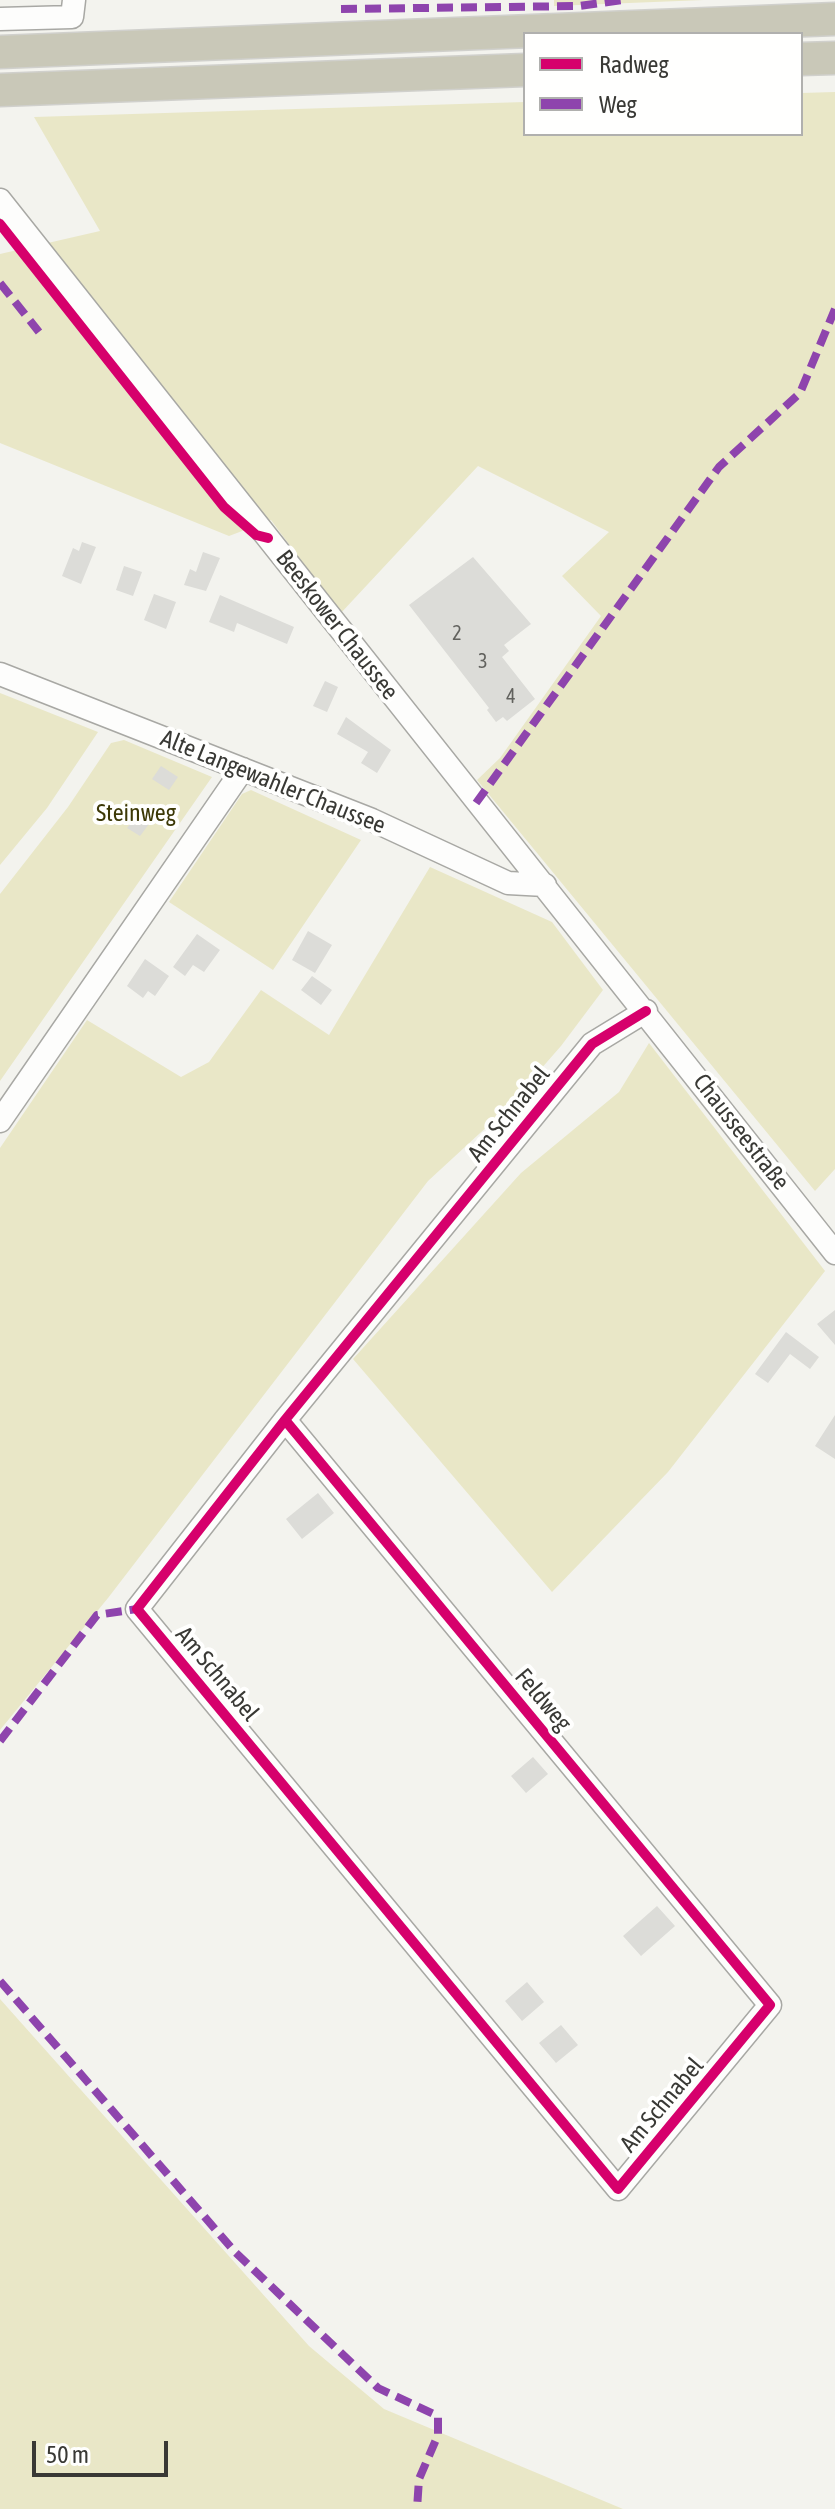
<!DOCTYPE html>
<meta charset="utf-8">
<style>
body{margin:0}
#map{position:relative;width:835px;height:2509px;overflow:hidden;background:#f3f3ee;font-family:"Asap Condensed",sans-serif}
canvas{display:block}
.legend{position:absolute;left:523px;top:32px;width:280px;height:104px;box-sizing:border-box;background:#fffffe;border:2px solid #b0b0ae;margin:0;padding:10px 14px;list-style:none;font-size:24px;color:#393935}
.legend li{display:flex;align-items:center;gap:16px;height:40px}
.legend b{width:40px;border:2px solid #b0b0ae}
.scale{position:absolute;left:32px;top:2441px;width:136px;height:36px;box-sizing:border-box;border:4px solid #393935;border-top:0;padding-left:10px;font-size:24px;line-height:28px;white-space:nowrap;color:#393935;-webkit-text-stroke:6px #fffffe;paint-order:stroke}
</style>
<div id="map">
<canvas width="835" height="2509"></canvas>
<ul class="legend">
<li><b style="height:10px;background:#d6006c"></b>Radweg</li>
<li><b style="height:10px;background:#8e44ad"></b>Weg</li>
</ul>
<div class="scale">50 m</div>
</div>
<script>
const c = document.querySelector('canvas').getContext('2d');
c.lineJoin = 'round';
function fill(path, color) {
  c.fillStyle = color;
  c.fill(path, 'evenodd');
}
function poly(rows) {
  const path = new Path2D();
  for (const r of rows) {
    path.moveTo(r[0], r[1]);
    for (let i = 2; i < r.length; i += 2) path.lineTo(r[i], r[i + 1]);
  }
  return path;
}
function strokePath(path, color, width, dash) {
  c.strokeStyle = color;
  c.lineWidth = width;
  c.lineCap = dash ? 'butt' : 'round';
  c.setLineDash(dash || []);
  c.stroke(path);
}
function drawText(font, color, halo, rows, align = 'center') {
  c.font = font + ' "Asap Condensed",sans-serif';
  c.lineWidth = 8;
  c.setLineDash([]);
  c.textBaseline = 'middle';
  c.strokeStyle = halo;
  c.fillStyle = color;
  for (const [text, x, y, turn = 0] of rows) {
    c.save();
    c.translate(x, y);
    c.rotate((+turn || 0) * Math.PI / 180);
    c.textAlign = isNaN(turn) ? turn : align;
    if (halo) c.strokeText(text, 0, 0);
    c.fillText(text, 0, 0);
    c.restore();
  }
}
fill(poly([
 [554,0,704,0,554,6],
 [835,92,835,1169,815,1191,477,780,500,758,601,616,562,576,609,532,478,466,340,614,271,520,229,536,0,443,0,254,100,231,34,117,525,102,525,134,801,134,801,93],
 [0,693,98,732,47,808,0,865],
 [124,740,212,777,0,1081,0,894,68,807,111,743],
 [251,790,361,840,273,970,169,902,242,794],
 [430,867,552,922,603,990,561,1046,504,1111,428,1181,108,1598,0,1730,0,1148,87,1020,181,1077,209,1062,261,990,329,1035],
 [649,1043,825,1271,668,1472,552,1592,353,1359,521,1173,619,1092],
 [0,1999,309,2346,384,2409,623,2509,0,2509]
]), '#e9e7c7');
fill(poly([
 [82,542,96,547,81,584,62,576,73,548,79,551],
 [203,552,220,558,206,591,184,585,190,569,196,572],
 [473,557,531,624,504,645,509,651,502,657,535,699,507,721,503,717,496,722,487,710,489,708,409,605],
 [124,566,142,572,133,596,116,590],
 [154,594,176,602,166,629,144,620],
 [220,595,294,627,287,644,237,623,234,632,209,622],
 [325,681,338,687,327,712,313,706],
 [346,717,391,750,377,773,361,763,368,752,337,734],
 [161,766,178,777,169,790,152,779],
 [137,815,149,824,140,836,127,828],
 [308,931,332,945,315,973,292,960],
 [197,934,220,950,204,972,193,965,185,976,173,967],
 [145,959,169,976,155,996,148,991,143,998,127,986],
 [312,976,332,990,321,1005,301,990],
 [835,1310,835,1345,817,1324],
 [786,1332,819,1357,810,1369,790,1354,768,1383,755,1374],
 [835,1415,835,1459,815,1446],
 [318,1493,334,1513,302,1539,286,1519],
 [533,1757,548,1774,526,1793,511,1776],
 [657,1906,675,1926,641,1956,623,1936],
 [527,1982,544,2002,522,2021,505,2001],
 [561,2025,578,2045,556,2063,539,2043]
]), '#dcdcd8');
const minor = poly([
 [0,19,72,17,74,0],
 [0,200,835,1253],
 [0,674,372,820,508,883,545,885],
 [0,1121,243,769],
 [285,1420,770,2005,618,2189,137,1609,285,1420,592,1044,646,1011]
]);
const highway = poly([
 [0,52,835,19],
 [801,59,835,58],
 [0,90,525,70]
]);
strokePath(minor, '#a8a8a4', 25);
strokePath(highway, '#d0d0cc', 35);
strokePath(minor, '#fdfdfc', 22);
strokePath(highway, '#c9c8b8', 32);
strokePath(poly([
 [341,9,579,6,623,0],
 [0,283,39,332],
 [476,803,719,467,800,393,835,309],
 [0,1741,97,1615,137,1609],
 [0,1981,235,2252,378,2388,438,2416,438,2435,419,2479,417,2509]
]), '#8e44ad', 8, [16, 8]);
strokePath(poly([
 [0,224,224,507,256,535,268,538],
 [285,1420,770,2005,618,2189,137,1609,285,1420,592,1044,646,1011]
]), '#d6006c', 10);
drawText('20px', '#62625e', null, [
 ["2",457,634],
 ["3",483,662],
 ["4",511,697]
]);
drawText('24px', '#393935', '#fffffe', [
 ["Beeskower Chaussee",337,625,52],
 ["Alte Langewahler Chaussee",273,782,22],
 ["Am Schnabel",509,1114,-51],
 ["Chausseestraße",741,1132,52],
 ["Am Schnabel",217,1674,50],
 ["Feldweg",543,1700,50],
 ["Am Schnabel",662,2105,-50]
]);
drawText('24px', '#3c3806', '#fffffe', [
 ["Steinweg",136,813]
]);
</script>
